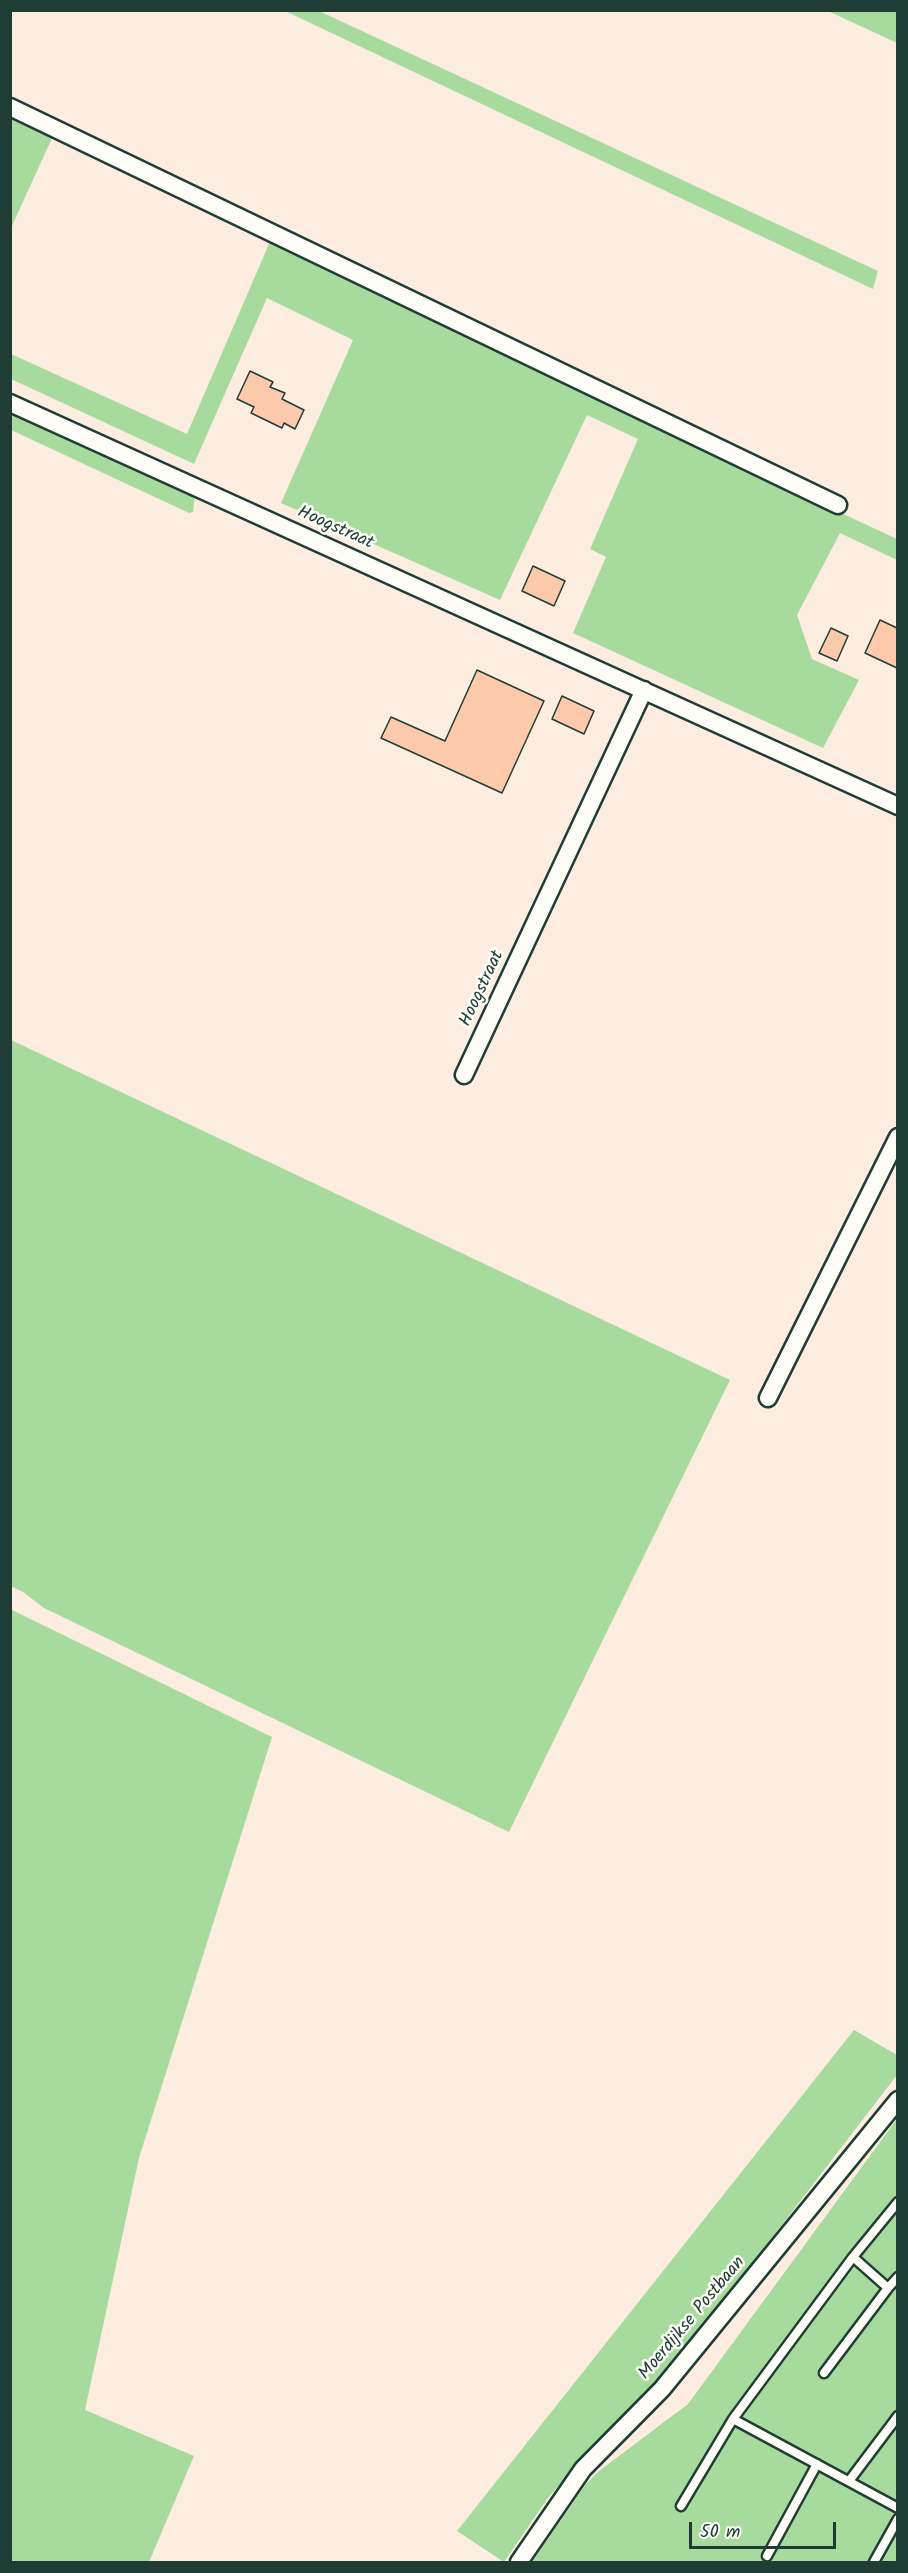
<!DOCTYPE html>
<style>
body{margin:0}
#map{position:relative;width:908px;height:2573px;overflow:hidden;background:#fdede0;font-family:Kalam,sans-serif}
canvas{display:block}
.frame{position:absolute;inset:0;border:12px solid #1f3d34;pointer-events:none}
.scale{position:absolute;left:689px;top:2522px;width:147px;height:27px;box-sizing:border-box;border:3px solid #1f3d34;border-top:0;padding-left:8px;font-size:18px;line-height:21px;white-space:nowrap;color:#1f3d34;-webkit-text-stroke:4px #fdfcf7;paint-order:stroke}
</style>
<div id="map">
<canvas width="908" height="2573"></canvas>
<div class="frame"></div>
<div class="scale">50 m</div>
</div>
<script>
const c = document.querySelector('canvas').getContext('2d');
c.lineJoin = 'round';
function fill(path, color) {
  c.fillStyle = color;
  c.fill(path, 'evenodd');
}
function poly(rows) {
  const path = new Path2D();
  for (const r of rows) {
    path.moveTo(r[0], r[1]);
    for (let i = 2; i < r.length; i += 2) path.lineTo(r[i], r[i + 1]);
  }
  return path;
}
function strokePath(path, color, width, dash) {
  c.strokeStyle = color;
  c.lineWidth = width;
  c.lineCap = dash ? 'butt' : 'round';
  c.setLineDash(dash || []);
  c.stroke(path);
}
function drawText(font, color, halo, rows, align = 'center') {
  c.font = font + ' Kalam,sans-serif';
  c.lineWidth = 5;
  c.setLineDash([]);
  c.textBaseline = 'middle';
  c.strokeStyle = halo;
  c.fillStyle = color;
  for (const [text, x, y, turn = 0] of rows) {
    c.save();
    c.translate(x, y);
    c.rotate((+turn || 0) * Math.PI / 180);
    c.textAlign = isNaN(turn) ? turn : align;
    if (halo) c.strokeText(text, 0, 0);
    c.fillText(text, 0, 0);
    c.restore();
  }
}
fill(poly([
 [285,11,319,11,878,271,873,289],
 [828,11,897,11,897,43],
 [10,117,53,136,11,228,10,228],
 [272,237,768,479,897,539,897,560,840,533,797,615,812,659,859,680,823,748,573,633,606,557,590,549,638,439,587,415,500,600,281,503,353,340,267,298,194,464,11,379,11,354,187,434],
 [11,410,195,494,193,512,189,513,11,430],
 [11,1040,730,1380,509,1832,44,1608,23,1592,11,1586],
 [10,1609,272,1737,139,2158,85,2410,194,2456,149,2562,11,2562],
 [854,2030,897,2055,897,2075,715,2312,661,2378,591,2448,548,2498,504,2562,457,2531],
 [897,2119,897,2562,532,2562,586,2484,599,2471,688,2404]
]), '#a7db9e');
const building = poly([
 [250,371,273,382,270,387,285,393,282,399,304,410,295,429,284,423,282,428,251,413,254,407,237,399,250,371],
 [533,566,565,581,554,606,522,591,533,566],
 [880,620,897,628,897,668,865,653,880,620],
 [831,628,848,636,837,661,819,653,831,628],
 [477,670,544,701,502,793,381,738,391,717,445,741,477,670],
 [562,696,594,711,584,734,552,719,562,696]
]);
fill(building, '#fccaab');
strokePath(building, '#1f3d34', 1.5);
const service = poly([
 [853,2257,888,2288,898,2277],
 [824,2373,888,2288],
 [733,2419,898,2508],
 [849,2481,898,2416],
 [681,2506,733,2419,853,2257,898,2202],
 [767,2556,817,2464],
 [874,2562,898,2519]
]);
const minor = poly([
 [10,107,838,505],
 [10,403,898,806],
 [464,1075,644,690],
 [768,1398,898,1137],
 [519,2562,583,2469,662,2389,898,2100]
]);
strokePath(service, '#1f3d34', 13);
strokePath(minor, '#1f3d34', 21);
strokePath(service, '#fdfcf7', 8);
strokePath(minor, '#fdfcf7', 16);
drawText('18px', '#1f3d34', '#fdfcf7', [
 ["Hoogstraat",335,529,24],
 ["Hoogstraat",483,989,-65],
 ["Moerdijkse Postbaan",693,2319,-50]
]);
</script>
